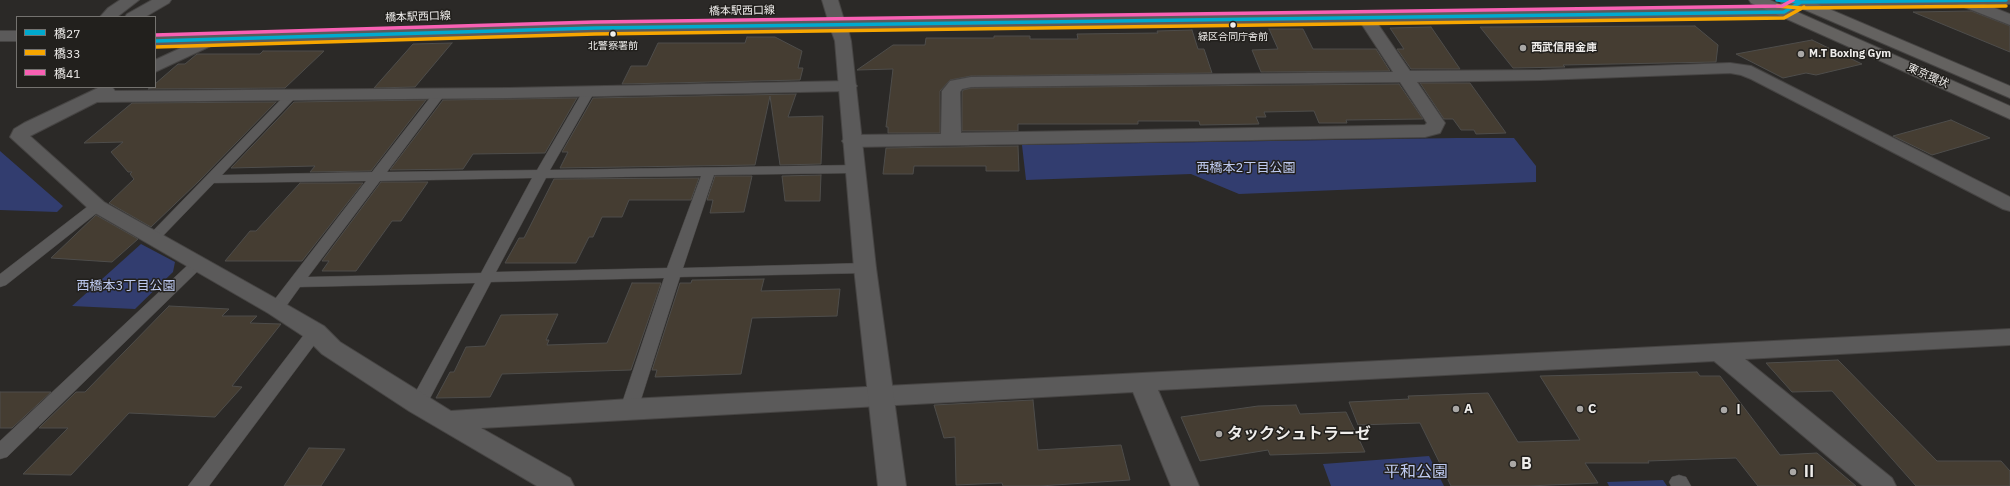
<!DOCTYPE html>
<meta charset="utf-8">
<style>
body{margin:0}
#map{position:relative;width:2010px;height:486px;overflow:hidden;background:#2b2927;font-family:"IBM Plex Sans","Noto Sans JP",sans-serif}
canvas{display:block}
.legend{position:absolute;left:16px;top:16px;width:140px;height:72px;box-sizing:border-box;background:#22201d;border:1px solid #74726f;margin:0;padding:5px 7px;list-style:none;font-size:12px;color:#efedeb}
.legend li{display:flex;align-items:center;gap:8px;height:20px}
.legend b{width:20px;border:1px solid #74726f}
</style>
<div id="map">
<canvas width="2010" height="486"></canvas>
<ul class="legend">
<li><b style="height:5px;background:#00a9ce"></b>橋27</li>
<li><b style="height:5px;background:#f7a600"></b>橋33</li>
<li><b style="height:5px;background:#f860b3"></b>橋41</li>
</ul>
</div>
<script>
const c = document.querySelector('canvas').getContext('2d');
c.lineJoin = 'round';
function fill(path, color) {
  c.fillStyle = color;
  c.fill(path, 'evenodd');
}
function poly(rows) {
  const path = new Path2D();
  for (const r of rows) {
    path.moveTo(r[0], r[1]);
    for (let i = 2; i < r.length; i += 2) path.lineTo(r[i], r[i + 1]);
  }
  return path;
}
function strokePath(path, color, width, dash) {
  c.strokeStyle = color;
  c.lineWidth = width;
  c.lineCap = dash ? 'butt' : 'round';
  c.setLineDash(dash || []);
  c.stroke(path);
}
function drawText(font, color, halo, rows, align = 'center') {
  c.font = font + ' "IBM Plex Sans","Noto Sans JP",sans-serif';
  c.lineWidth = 3;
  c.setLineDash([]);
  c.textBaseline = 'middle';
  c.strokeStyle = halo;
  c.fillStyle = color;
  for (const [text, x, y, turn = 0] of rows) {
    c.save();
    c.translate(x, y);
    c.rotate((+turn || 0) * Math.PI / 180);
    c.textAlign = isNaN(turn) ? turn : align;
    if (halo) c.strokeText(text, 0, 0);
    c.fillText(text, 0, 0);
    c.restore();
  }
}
fill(poly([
 [1456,138,1514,138,1536,166,1536,182,1239,194,1191,174,1026,180,1022,145],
 [0,151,63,206,57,212,0,210],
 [141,244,175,262,173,272,135,309,72,306],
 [1429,456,1444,486,1331,486,1323,464],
 [1663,480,1667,486,1609,486,1607,482]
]), '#323d6f');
const building = poly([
 [1971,11,2010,26,2010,52,1913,12,1971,11],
 [1695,26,1718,45,1716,62,1563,65,1565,67,1513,68,1480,27,1695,26],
 [1431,27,1460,69,1411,69,1397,49,1404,49,1390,28,1431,27],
 [1269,29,1303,29,1313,49,1376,49,1390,71,1261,72,1252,50,1278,49,1269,29],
 [1192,30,1198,49,1204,49,1212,73,971,76,950,80,940,91,940,133,888,133,888,127,886,127,893,69,857,70,893,45,925,45,926,38,994,38,994,36,1030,36,1030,39,1078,39,1077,34,1158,33,1157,31,1192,30],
 [747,37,775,37,802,51,798,68,803,68,800,80,622,84,631,66,647,66,658,43,745,43,747,37],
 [1812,40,1862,64,1816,75,1806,73,1783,78,1736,54,1812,40],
 [452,43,415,87,374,88,413,44,452,43],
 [263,51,324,51,285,88,148,89,155,87,155,84,178,64,185,64,197,54,260,54,263,51],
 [1420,83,1470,83,1506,133,1476,134,1474,130,1461,130,1453,119,1444,119,1420,83],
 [1399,84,1423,119,1346,120,1347,123,1319,123,1314,111,1264,112,1266,117,1256,117,1259,124,1200,125,1199,121,1138,121,1138,124,1018,124,1018,131,962,131,962,92,963,90,971,88,1399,84],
 [796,94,788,117,823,116,821,164,780,165,770,96,755,165,560,168,568,152,562,152,593,98,796,94],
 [577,98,545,153,473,154,463,169,390,170,443,100,577,98],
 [426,100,371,171,310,172,315,166,231,168,294,102,426,100],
 [276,102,199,181,151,227,109,203,134,179,130,174,132,172,128,172,111,152,123,142,84,143,132,103,276,102],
 [1951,120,1990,138,1932,155,1893,136,1951,120],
 [1018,146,1019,171,986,171,986,166,914,166,913,174,883,174,886,148,1018,146],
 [821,175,820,201,785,201,782,176,821,175],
 [715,176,752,176,744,212,710,213,713,200,707,200,715,176],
 [699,178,691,200,629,200,622,217,602,217,593,237,589,237,576,263,505,263,519,238,524,238,554,179,699,178],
 [381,182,428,182,401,221,392,221,356,271,322,271,329,261,322,261,381,182],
 [300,183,363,183,302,261,225,261,250,231,256,231,300,183],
 [96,215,138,239,112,262,51,258,96,215],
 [764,279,761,291,840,289,837,316,752,318,741,374,655,377,657,370,652,370,680,283,691,283,692,280,764,279],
 [632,283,661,283,631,370,502,374,490,397,436,398,450,372,454,372,466,347,485,346,501,315,558,314,546,340,549,340,547,345,607,343,632,283],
 [169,306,229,309,222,316,257,316,250,323,281,324,232,386,242,387,215,417,129,413,71,475,23,474,68,428,39,428,76,392,85,392,169,306],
 [1838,360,1937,461,2001,461,2010,471,2010,486,1916,486,1832,391,1792,392,1766,363,1838,360],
 [1697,372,1700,376,1720,376,1780,455,1817,453,1856,486,1758,486,1736,458,1648,461,1649,463,1585,463,1598,483,1528,486,1451,486,1420,423,1358,425,1349,402,1409,399,1408,396,1488,393,1518,442,1580,440,1540,376,1697,372],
 [0,392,51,392,12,428,0,428,0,392],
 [1033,400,1038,450,1121,445,1130,480,1040,486,1003,486,1002,483,956,485,955,437,944,438,934,405,1033,400],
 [1296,405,1300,414,1346,412,1365,452,1270,455,1268,450,1200,461,1181,417,1258,406,1296,405],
 [309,448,345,449,321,486,284,486,309,448]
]);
fill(building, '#453d32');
strokePath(building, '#4e4d4b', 1);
const service = poly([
 [589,87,595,91,550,170,854,165,859,166,861,169,859,172,854,173,714,175,683,268,865,263,870,265,873,268,870,271,865,273,680,277,638,409,635,414,629,415,623,414,620,409,664,278,491,282,427,404,424,409,418,410,412,409,409,404,475,283,300,287,282,312,276,313,270,312,268,308,366,181,214,183,159,240,154,241,149,240,147,237,288,92,296,92,298,95,222,175,372,172,436,90,440,89,446,93,387,172,537,170,583,91,589,87],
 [701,176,667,268,496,272,546,178,701,176],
 [532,178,481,273,308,277,380,181,532,178],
 [97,202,102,203,104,206,102,209,6,285,0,287,0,274,92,203,97,202],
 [197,259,202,261,205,264,202,267,7,457,0,459,0,441,192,261,197,259],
 [315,326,321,328,323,332,321,336,209,486,188,486,309,328,315,326],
 [1679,475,1686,477,1691,486,1671,486,1669,482,1672,477,1679,475]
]);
const minor = poly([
 [1952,0,1974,0,2010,14,2010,25,1954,3,1952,0],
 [1365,12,1371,14,1410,71,1541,70,1730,63,1751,66,2010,197,2010,211,2003,209,1751,79,1741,75,1730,73,1541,80,1417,82,1445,123,1440,133,1425,137,852,147,845,145,842,141,845,137,852,135,941,134,942,91,950,81,971,77,1393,72,1357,17,1359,14,1365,12],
 [1400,82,1427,123,1425,125,961,133,960,92,962,89,971,87,1400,82],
 [211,34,217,35,219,39,217,43,155,72,155,60,211,34],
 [848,81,854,82,857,86,854,90,848,91,508,98,97,102,30,136,104,202,284,303,324,326,340,342,451,411,629,399,2010,329,2010,345,1745,359,1892,478,1896,486,1863,486,1714,361,1158,390,1199,486,1171,486,1133,392,481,428,570,478,574,486,537,486,409,411,322,354,306,338,268,313,90,210,10,137,14,129,24,123,100,87,112,87,115,91,508,88,848,81]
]);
const tertiary = poly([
 [120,0,139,0,117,17,100,17,108,8,120,0],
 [152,0,171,0,169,3,145,17,125,17,127,14,152,0],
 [822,0,838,0,844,20,1781,7,1784,5,1781,4,1780,0,2010,0,2010,4,1804,7,1784,17,848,29,851,41,876,268,906,486,878,486,854,268,835,41,831,30,595,33,155,46,155,36,595,23,828,20,822,0],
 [0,31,17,31,17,41,0,41,0,31]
]);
const trunk = poly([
 [1749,0,1770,0,2010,106,2010,119,1751,3,1749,0],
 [1787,0,1808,0,2010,86,2010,98,1789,3,1787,0]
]);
strokePath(service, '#464443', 1);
strokePath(minor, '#464443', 2);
strokePath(tertiary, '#464443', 2);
strokePath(trunk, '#464443', 2);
fill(service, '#5b5a5a');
fill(minor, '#5b5a5a');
fill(tertiary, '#5b5a5a');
fill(trunk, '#646260');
strokePath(poly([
 [1777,0,1801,2,2006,0],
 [155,41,595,28,1784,12,1801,2]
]), '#00a9ce', 3.5);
strokePath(poly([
 [1777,6,1801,8,2006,6],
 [155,47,595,34,1784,18,1804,7]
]), '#f7a600', 3.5);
strokePath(poly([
 [155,35,595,22,1782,6,1793,0]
]), '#f860b3', 3.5);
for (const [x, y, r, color] of [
 [1233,25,3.5,"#efedeb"],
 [613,34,3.5,"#efedeb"],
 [1523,48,4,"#aaa8a6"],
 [1801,54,4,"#aaa8a6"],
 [1456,409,4,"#aaa8a6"],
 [1580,409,4,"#aaa8a6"],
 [1724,410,4,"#aaa8a6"],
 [1219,434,4,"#aaa8a6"],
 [1513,464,4,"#aaa8a6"],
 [1793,472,4,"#aaa8a6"]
]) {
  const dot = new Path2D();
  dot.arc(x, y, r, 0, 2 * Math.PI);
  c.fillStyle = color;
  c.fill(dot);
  strokePath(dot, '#22201d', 1.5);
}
drawText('10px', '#efedeb', '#22201d', [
 ["緑区合同庁舎前",1233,37],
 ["北警察署前",613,46]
]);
drawText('11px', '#efedeb', '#22201d', [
 ["橋本駅西口線",742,11,-1],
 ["橋本駅西口線",418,17,-2],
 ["東京環状",1928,76,24]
]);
drawText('bold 11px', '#efedeb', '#22201d', [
 ["西武信用金庫",1531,48],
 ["M.T Boxing Gym",1809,54]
], 'left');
drawText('13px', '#becaf0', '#22201d', [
 ["西橋本2丁目公園",1246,168],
 ["西橋本3丁目公園",126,286]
]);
drawText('bold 13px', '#efedeb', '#22201d', [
 ["A",1464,409],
 ["C",1588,409],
 ["Ⅰ",1732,410]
], 'left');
drawText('bold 16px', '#efedeb', '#22201d', [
 ["タックシュトラーゼ",1227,434],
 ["B",1521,464],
 ["Ⅱ",1801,472]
], 'left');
drawText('16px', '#becaf0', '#22201d', [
 ["平和公園",1416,472]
]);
</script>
